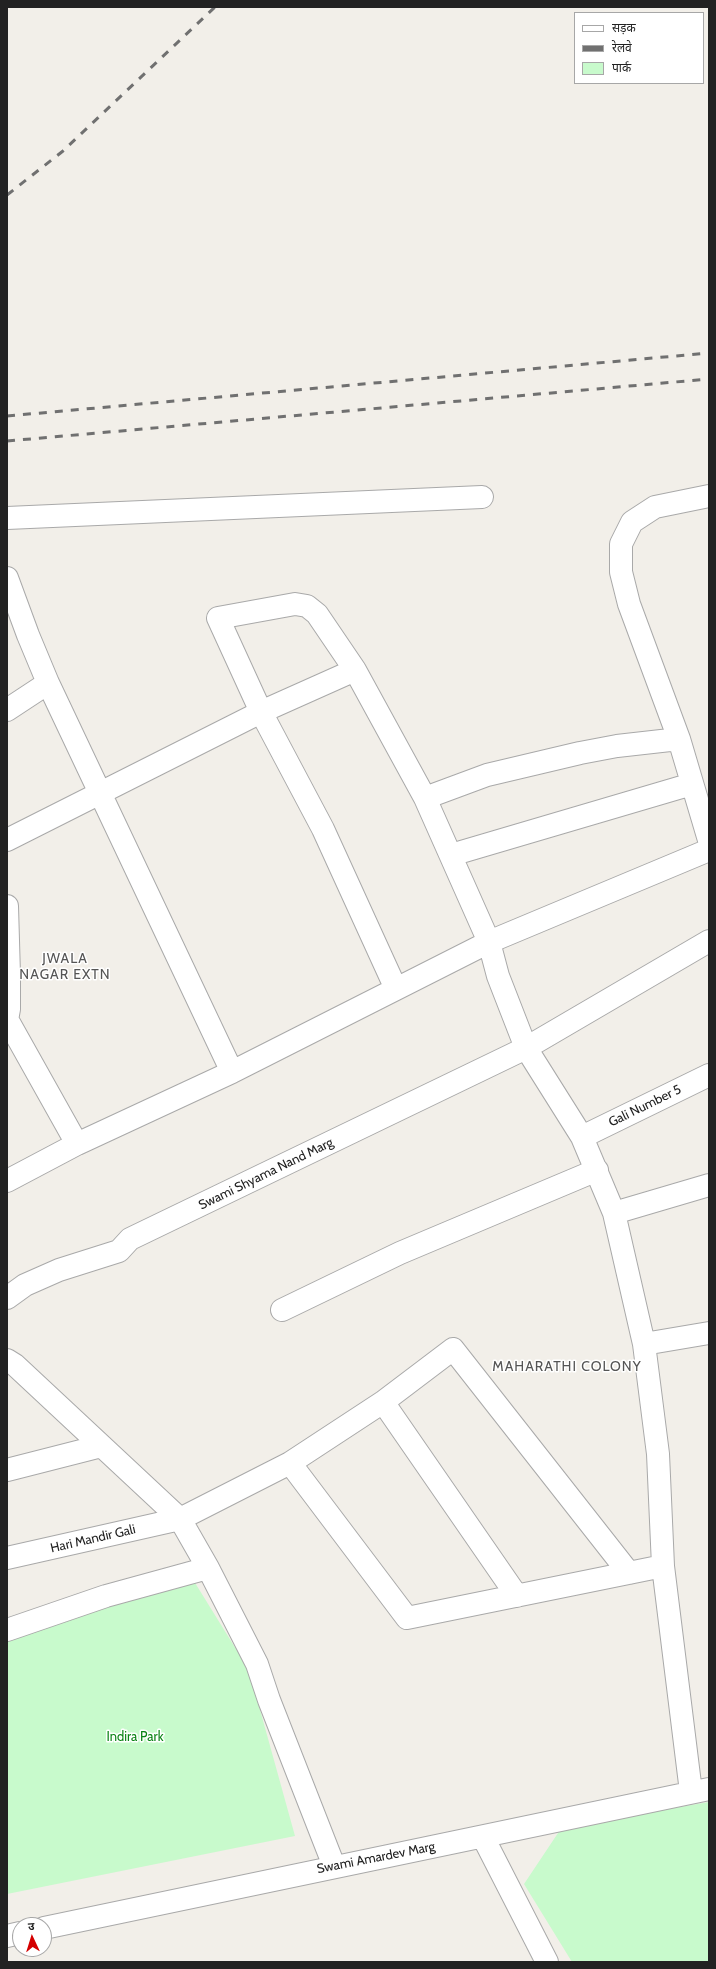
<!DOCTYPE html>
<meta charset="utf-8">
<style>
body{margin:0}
#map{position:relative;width:716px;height:1969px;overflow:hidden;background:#f2efe9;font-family:Cabin,"Noto Sans Devanagari",sans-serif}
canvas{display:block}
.frame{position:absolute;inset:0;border:8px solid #222;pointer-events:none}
.legend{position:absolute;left:574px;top:12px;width:130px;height:72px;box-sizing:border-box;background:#fff;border:1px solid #a7a7a7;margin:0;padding:5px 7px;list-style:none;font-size:12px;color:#222}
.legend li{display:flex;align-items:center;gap:8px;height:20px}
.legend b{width:20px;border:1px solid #a7a7a7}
.north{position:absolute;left:12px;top:1917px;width:40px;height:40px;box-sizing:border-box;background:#fff;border:1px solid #a7a7a7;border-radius:50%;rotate:356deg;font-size:11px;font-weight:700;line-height:16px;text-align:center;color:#222}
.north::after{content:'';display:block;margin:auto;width:14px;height:18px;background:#d40000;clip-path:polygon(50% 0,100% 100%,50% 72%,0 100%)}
</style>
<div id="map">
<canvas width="716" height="1969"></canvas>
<div class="frame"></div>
<ul class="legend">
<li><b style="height:5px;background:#fff"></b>सड़क</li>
<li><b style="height:5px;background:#707070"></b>रेलवे</li>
<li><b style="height:11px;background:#c8facc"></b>पार्क</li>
</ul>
<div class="north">उ</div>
</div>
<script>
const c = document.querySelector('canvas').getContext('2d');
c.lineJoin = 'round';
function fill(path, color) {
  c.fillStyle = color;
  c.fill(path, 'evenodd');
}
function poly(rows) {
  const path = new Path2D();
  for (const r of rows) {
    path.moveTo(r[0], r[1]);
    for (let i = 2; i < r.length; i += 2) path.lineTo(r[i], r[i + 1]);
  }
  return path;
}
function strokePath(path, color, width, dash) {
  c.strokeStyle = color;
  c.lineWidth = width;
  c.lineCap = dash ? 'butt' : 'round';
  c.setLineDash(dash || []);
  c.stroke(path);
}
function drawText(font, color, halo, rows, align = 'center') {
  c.font = font + ' Cabin,sans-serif';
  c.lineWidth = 3;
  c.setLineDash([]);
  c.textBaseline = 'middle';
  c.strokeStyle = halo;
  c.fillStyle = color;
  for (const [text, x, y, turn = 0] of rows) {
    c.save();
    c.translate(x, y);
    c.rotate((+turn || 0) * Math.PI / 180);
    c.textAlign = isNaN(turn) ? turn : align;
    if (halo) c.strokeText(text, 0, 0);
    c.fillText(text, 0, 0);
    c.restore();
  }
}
fill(poly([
 [192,1578,249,1670,295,1836,7,1894,7,1637],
 [709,1802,709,1962,572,1962,524,1884,562,1827]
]), '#c8facc');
const minor = poly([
 [7,518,482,497],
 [7,578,28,635,48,683,232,1072],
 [355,670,317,614,307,606,295,604,218,618,261,712,323,829,396,989],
 [7,710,48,683],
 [679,739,629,604,621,572,621,544,632,522,655,507,709,496],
 [425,798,487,775,580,753,617,746,679,739,709,840],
 [7,840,261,712,355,670,425,798,489,942,498,976,526,1048,582,1137,614,1213,644,1344,658,1454,663,1566,691,1792],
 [451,855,692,784],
 [7,906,9,975,9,1009,7,1020],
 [7,1019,77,1144],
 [582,1137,709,1075],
 [7,1181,77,1144,232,1072,489,942,709,850],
 [614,1213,709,1185],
 [7,1298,25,1285,59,1270,119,1251,130,1239,526,1048,709,941],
 [282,1310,400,1253,597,1170],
 [644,1344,709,1333],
 [7,1360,15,1365,180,1519,208,1568,257,1664,269,1700,334,1866],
 [383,1402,517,1596],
 [290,1463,407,1618,663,1566],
 [7,1470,101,1446],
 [7,1558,180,1519,290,1463,383,1402,453,1349,629,1573],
 [7,1630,106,1596,208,1568],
 [483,1837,547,1962],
 [44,1928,709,1789],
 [7,1936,20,1933]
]);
strokePath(minor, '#a9a9a9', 24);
strokePath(minor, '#fff', 22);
strokePath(poly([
 [7,195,63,151,215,7],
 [7,416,709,353],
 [7,441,709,379]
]), '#707070', 3, [8, 8]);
drawText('13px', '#222', '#fff', [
 ["Gali Number 5",645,1106,-26],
 ["Swami Shyama Nand Marg",266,1174,-26],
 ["Hari Mandir Gali",93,1539,-13],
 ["Swami Amardev Marg",376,1858,-11]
]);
drawText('13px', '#0c8416', '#fff', [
 ["Indira Park",135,1737]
]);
c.letterSpacing = '1px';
drawText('14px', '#555', '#fff', [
 ["JWALA",65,959],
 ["NAGAR EXTN",65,975],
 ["MAHARATHI COLONY",567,1367]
]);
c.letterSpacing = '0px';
</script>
